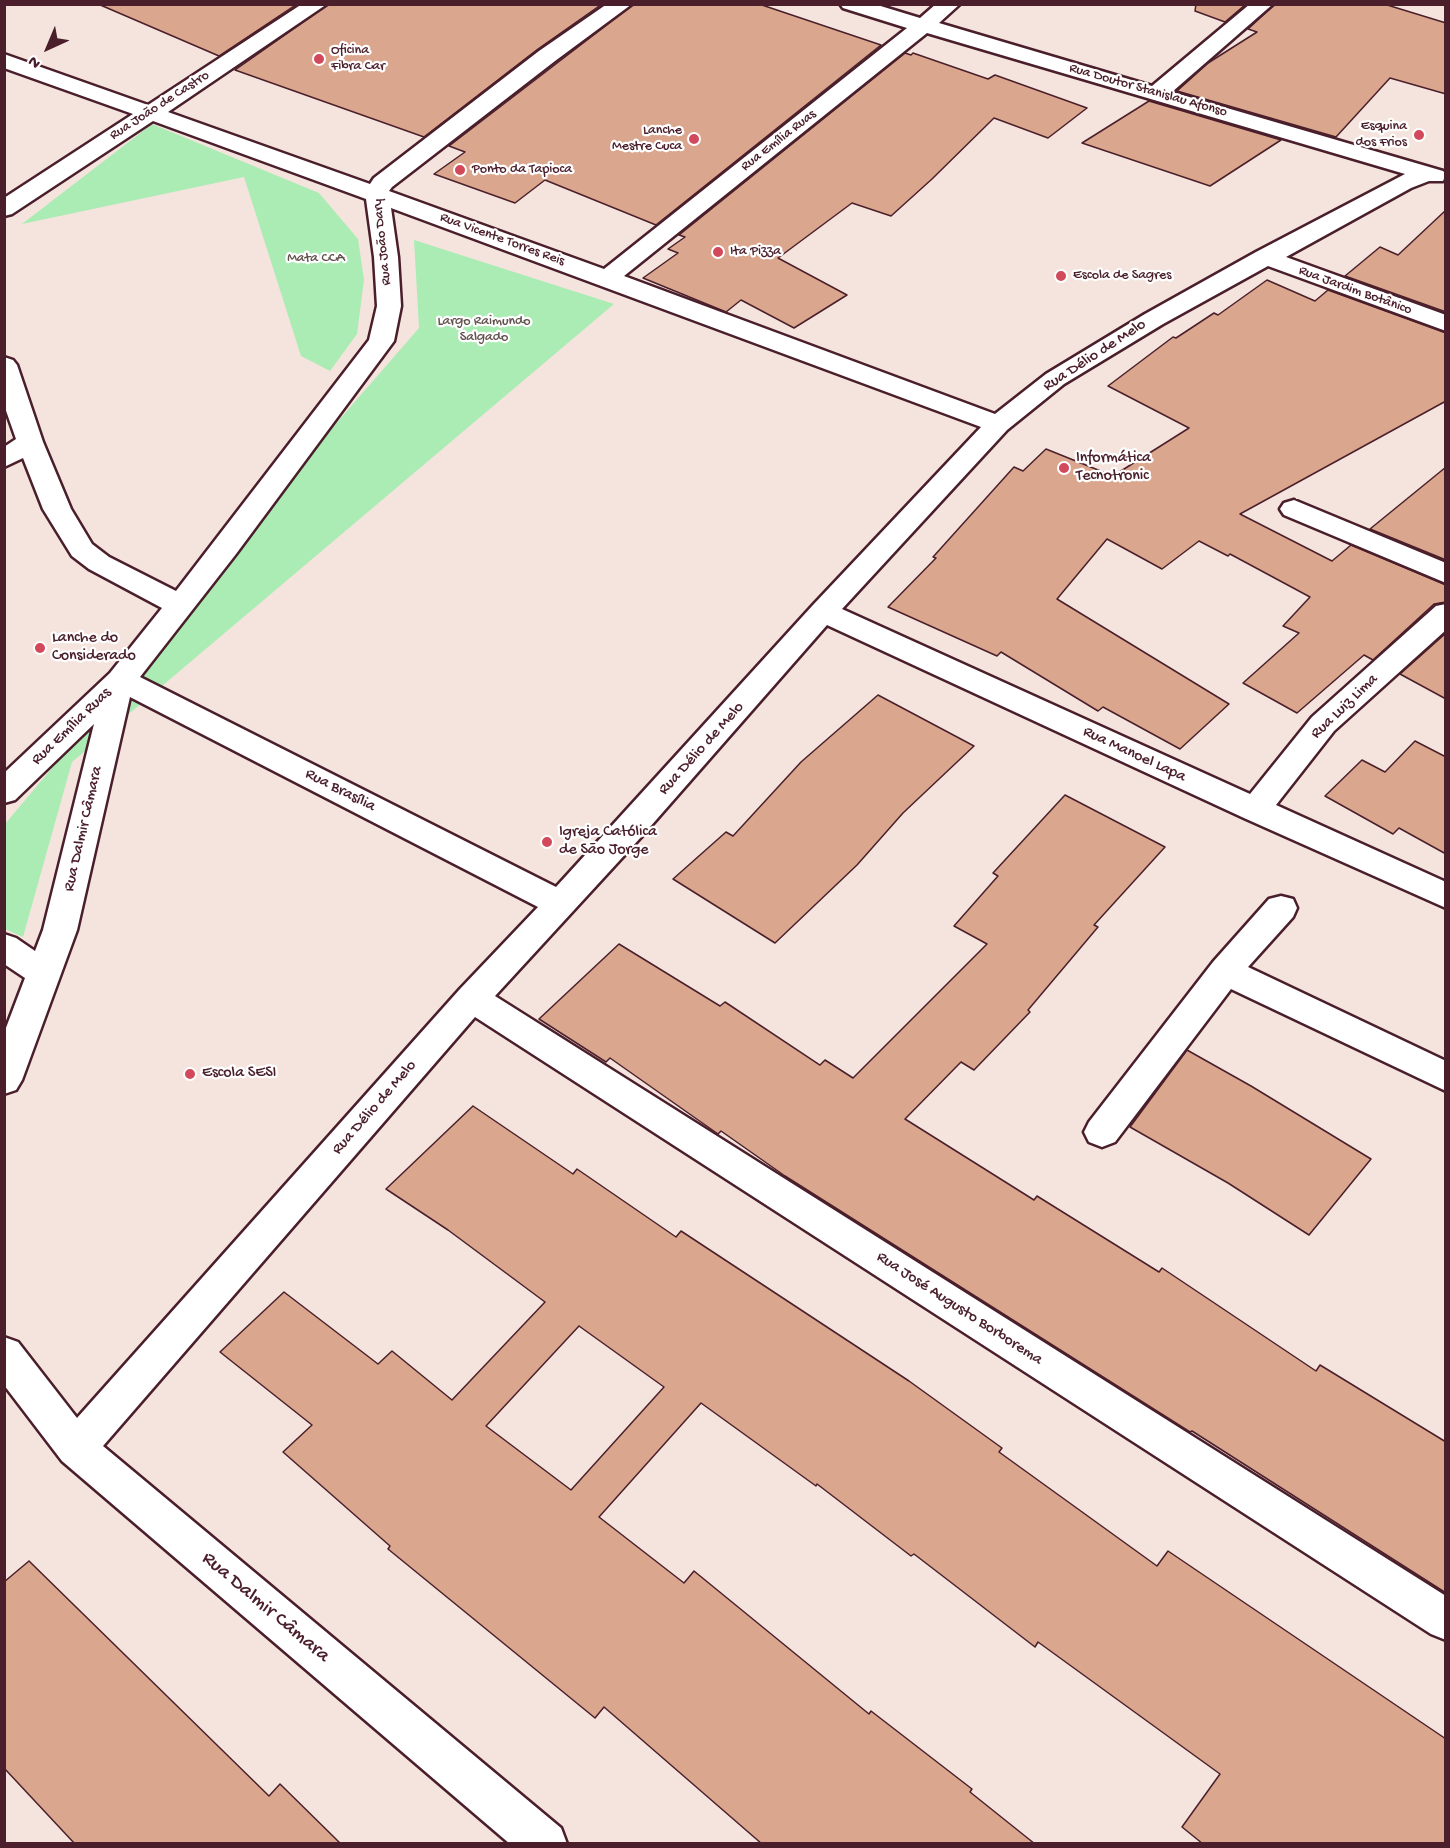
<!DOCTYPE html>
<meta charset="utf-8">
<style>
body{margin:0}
#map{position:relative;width:1450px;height:1848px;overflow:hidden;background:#f4e4dd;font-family:"Gochi Hand",sans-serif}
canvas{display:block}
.frame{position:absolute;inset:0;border:6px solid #4a1f2b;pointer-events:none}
.north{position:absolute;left:18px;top:18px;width:60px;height:60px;-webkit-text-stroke:4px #fff;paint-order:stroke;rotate:224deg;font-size:16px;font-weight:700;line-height:24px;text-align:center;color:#4a1f2b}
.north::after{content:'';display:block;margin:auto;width:21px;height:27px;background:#4a1f2b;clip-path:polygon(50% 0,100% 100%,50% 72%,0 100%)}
</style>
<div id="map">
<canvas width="1450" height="1848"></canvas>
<div class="frame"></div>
<div class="north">N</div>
</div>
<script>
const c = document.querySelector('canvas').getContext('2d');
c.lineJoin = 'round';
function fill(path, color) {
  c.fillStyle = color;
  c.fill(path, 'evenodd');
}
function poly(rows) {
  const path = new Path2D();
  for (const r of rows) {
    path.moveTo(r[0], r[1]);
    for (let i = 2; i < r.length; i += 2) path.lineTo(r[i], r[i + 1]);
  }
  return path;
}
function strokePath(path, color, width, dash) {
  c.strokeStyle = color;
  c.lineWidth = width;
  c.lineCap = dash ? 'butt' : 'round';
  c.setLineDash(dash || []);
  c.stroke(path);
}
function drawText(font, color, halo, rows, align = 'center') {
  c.font = font + ' "Gochi Hand",sans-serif';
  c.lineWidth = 4.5;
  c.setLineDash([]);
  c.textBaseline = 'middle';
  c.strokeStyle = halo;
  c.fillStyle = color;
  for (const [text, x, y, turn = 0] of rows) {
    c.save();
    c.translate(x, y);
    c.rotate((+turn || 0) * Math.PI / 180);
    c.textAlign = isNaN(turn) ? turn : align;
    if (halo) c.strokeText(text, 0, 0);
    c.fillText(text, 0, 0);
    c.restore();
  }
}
fill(poly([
 [152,124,319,193,358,239,364,280,357,334,330,371,301,356,244,177,22,224],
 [414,240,614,304,72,762,23,937,5,929,5,824,47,774,186,596,419,328]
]), '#abecb4');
const building = poly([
 [98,4,297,4,219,56,98,4],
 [329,4,602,4,538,49,424,137,235,70,329,4],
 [634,4,759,4,881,45,656,225,545,180,515,203,434,174,465,152,449,146,634,4],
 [1196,4,1246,4,1225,22,1195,11,1196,4],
 [1275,4,1384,4,1446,23,1446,94,1390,78,1336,137,1177,91,1208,63,1257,32,1248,29,1275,4],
 [905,53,911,55,913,53,988,79,995,75,1087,108,1048,138,994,118,932,179,891,216,852,203,778,258,847,295,794,328,741,300,726,312,643,278,678,253,668,249,685,237,679,235,905,53],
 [1149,101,1281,140,1210,186,1082,143,1149,101],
 [1446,210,1446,312,1345,276,1380,247,1398,255,1446,210],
 [1267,280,1315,301,1328,290,1446,333,1446,401,1240,514,1332,561,1351,545,1446,585,1446,602,1434,604,1373,660,1364,655,1297,713,1243,683,1299,633,1283,626,1310,597,1230,554,1228,556,1199,541,1162,569,1107,539,1057,599,1229,704,1180,749,1103,707,1098,711,1001,652,997,656,888,607,936,558,933,557,1014,467,1023,471,1046,449,1113,476,1189,428,1108,386,1173,337,1176,338,1214,313,1218,315,1267,280],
 [1446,467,1446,560,1370,529,1446,467],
 [1446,633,1446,699,1400,674,1446,633],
 [878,695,974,746,903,813,857,865,775,943,673,879,726,832,733,836,801,762,878,695],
 [1415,741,1446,757,1446,854,1399,828,1393,834,1325,796,1362,760,1385,772,1415,741],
 [1065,795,1165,847,1094,925,1098,927,1028,1010,1030,1012,974,1070,961,1062,905,1119,1034,1200,1037,1196,1159,1272,1162,1268,1316,1371,1320,1365,1446,1442,1446,1593,1192,1431,1190,1432,785,1176,721,1131,718,1134,610,1058,606,1062,539,1019,619,944,720,1006,725,1002,820,1065,825,1060,853,1078,987,944,954,926,998,876,993,873,1065,795],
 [1187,1050,1251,1086,1371,1159,1309,1235,1228,1183,1130,1127,1187,1050],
 [473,1106,573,1174,577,1169,676,1237,681,1231,909,1381,1002,1448,999,1452,1157,1566,1168,1551,1446,1739,1446,1844,1203,1844,1182,1827,1220,1774,1038,1642,1035,1647,914,1554,911,1556,817,1484,816,1486,701,1403,599,1517,684,1583,694,1571,869,1714,871,1711,972,1789,970,1792,1035,1844,762,1844,604,1707,595,1718,388,1549,390,1546,283,1452,312,1425,220,1352,284,1292,378,1364,392,1351,452,1400,545,1302,448,1230,386,1189,473,1106],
 [579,1326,664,1387,571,1490,486,1426,579,1326],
 [29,1561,269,1796,280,1784,341,1844,75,1844,4,1768,4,1582,29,1561]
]);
fill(building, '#daa68e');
strokePath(building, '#4a1f2b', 1.5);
const street = poly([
 [302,4,327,4,168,112,370,184,374,178,539,51,607,4,632,4,555,61,392,187,389,191,604,269,907,28,843,8,840,4,874,4,920,18,936,4,960,4,939,23,1152,86,1250,4,1273,4,1172,92,1443,171,1446,174,1443,181,1429,181,1411,188,1286,257,1446,315,1446,331,1268,266,1163,324,1064,384,1007,430,842,609,1250,794,1312,717,1436,606,1446,604,1446,630,1334,731,1276,805,1446,882,1446,908,1244,818,827,625,642,836,495,996,1446,1596,1446,1640,1431,1634,475,1017,103,1446,561,1828,567,1844,510,1844,62,1461,4,1385,4,1337,18,1342,77,1418,460,989,538,907,130,697,77,930,22,1080,16,1090,4,1094,4,1033,25,978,4,964,4,934,16,938,35,951,43,930,94,724,15,800,4,803,4,773,110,673,162,608,89,569,72,556,43,509,23,458,4,467,4,447,16,439,4,405,4,357,13,360,17,365,43,442,71,509,92,544,109,557,176,591,369,340,377,306,374,257,366,199,153,121,12,214,4,216,4,198,133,114,4,68,4,54,148,105,302,4],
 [927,33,1405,174,1256,252,1145,314,1046,374,995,414,624,276,927,33],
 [391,208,981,427,813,605,556,887,140,677,236,554,394,341,401,306,398,257,391,208],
 [1294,500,1446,563,1446,583,1284,515,1280,509,1284,503,1294,500],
 [1281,896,1293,899,1297,908,1293,917,1248,967,1446,1061,1446,1091,1231,989,1115,1142,1102,1147,1089,1142,1084,1132,1089,1122,1213,962,1269,899,1281,896]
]);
strokePath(street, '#4a1f2b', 5);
fill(street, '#fff');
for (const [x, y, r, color] of [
 [319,59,6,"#d1495b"],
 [1419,135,6,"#d1495b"],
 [694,139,6,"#d1495b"],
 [460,170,6,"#d1495b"],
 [718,252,6,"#d1495b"],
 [1061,276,6,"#d1495b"],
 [1064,468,6,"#d1495b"],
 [40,648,6,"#d1495b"],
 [547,842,6,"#d1495b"],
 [190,1074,6,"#d1495b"]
]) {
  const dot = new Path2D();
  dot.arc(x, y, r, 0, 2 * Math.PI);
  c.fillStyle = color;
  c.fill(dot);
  strokePath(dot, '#fff', 2);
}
drawText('14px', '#4a1f2b', '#fff', [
 ["Oficina",331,51],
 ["Fibra Car",331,67],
 ["Esquina",1407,127,"right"],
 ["dos Frios",1407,143,"right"],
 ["Lanche",682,131,"right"],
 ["Mestre Cuca",682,147,"right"],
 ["Ponto da Tapioca",472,170],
 ["Ita Pizza",730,252],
 ["Escola de Sagres",1073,276]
], 'left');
drawText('14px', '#4a1f2b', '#fff', [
 ["Rua Doutor Stanislau Afonso",1148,91,16],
 ["Rua João de Castro",160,106,-33],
 ["Rua Emília Ruas",779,141,-38],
 ["Rua Vicente Torres Reis",502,240,20],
 ["Rua João Dary",383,242,-96],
 ["Rua Jardim Botânico",1355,291,20]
]);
drawText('14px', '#62524d', '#fff', [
 ["Mata CCA",316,259],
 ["Largo Raimundo",484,322],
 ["Salgado",484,338]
]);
drawText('16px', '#4a1f2b', '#fff', [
 ["Rua Délio de Melo",1095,356,-33],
 ["Rua Luiz Lima",1345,707,-44],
 ["Rua Emília Ruas",72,727,-44],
 ["Rua Délio de Melo",702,749,-48],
 ["Rua Manoel Lapa",1134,755,25],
 ["Rua Brasília",340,791,27],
 ["Rua Dalmir Câmara",84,829,-77],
 ["Rua Délio de Melo",375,1108,-49],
 ["Rua José Augusto Borborema",959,1309,33]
]);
drawText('16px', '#4a1f2b', '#fff', [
 ["Informática",1076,459],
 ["Tecnotronic",1076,477],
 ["Lanche do",52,639],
 ["Considerado",52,657],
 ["Igreja Católica",559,833],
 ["de São Jorge",559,851],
 ["Escola SESI",202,1074]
], 'left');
drawText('20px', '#4a1f2b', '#fff', [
 ["Rua Dalmir Câmara",265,1608,40]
]);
</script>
